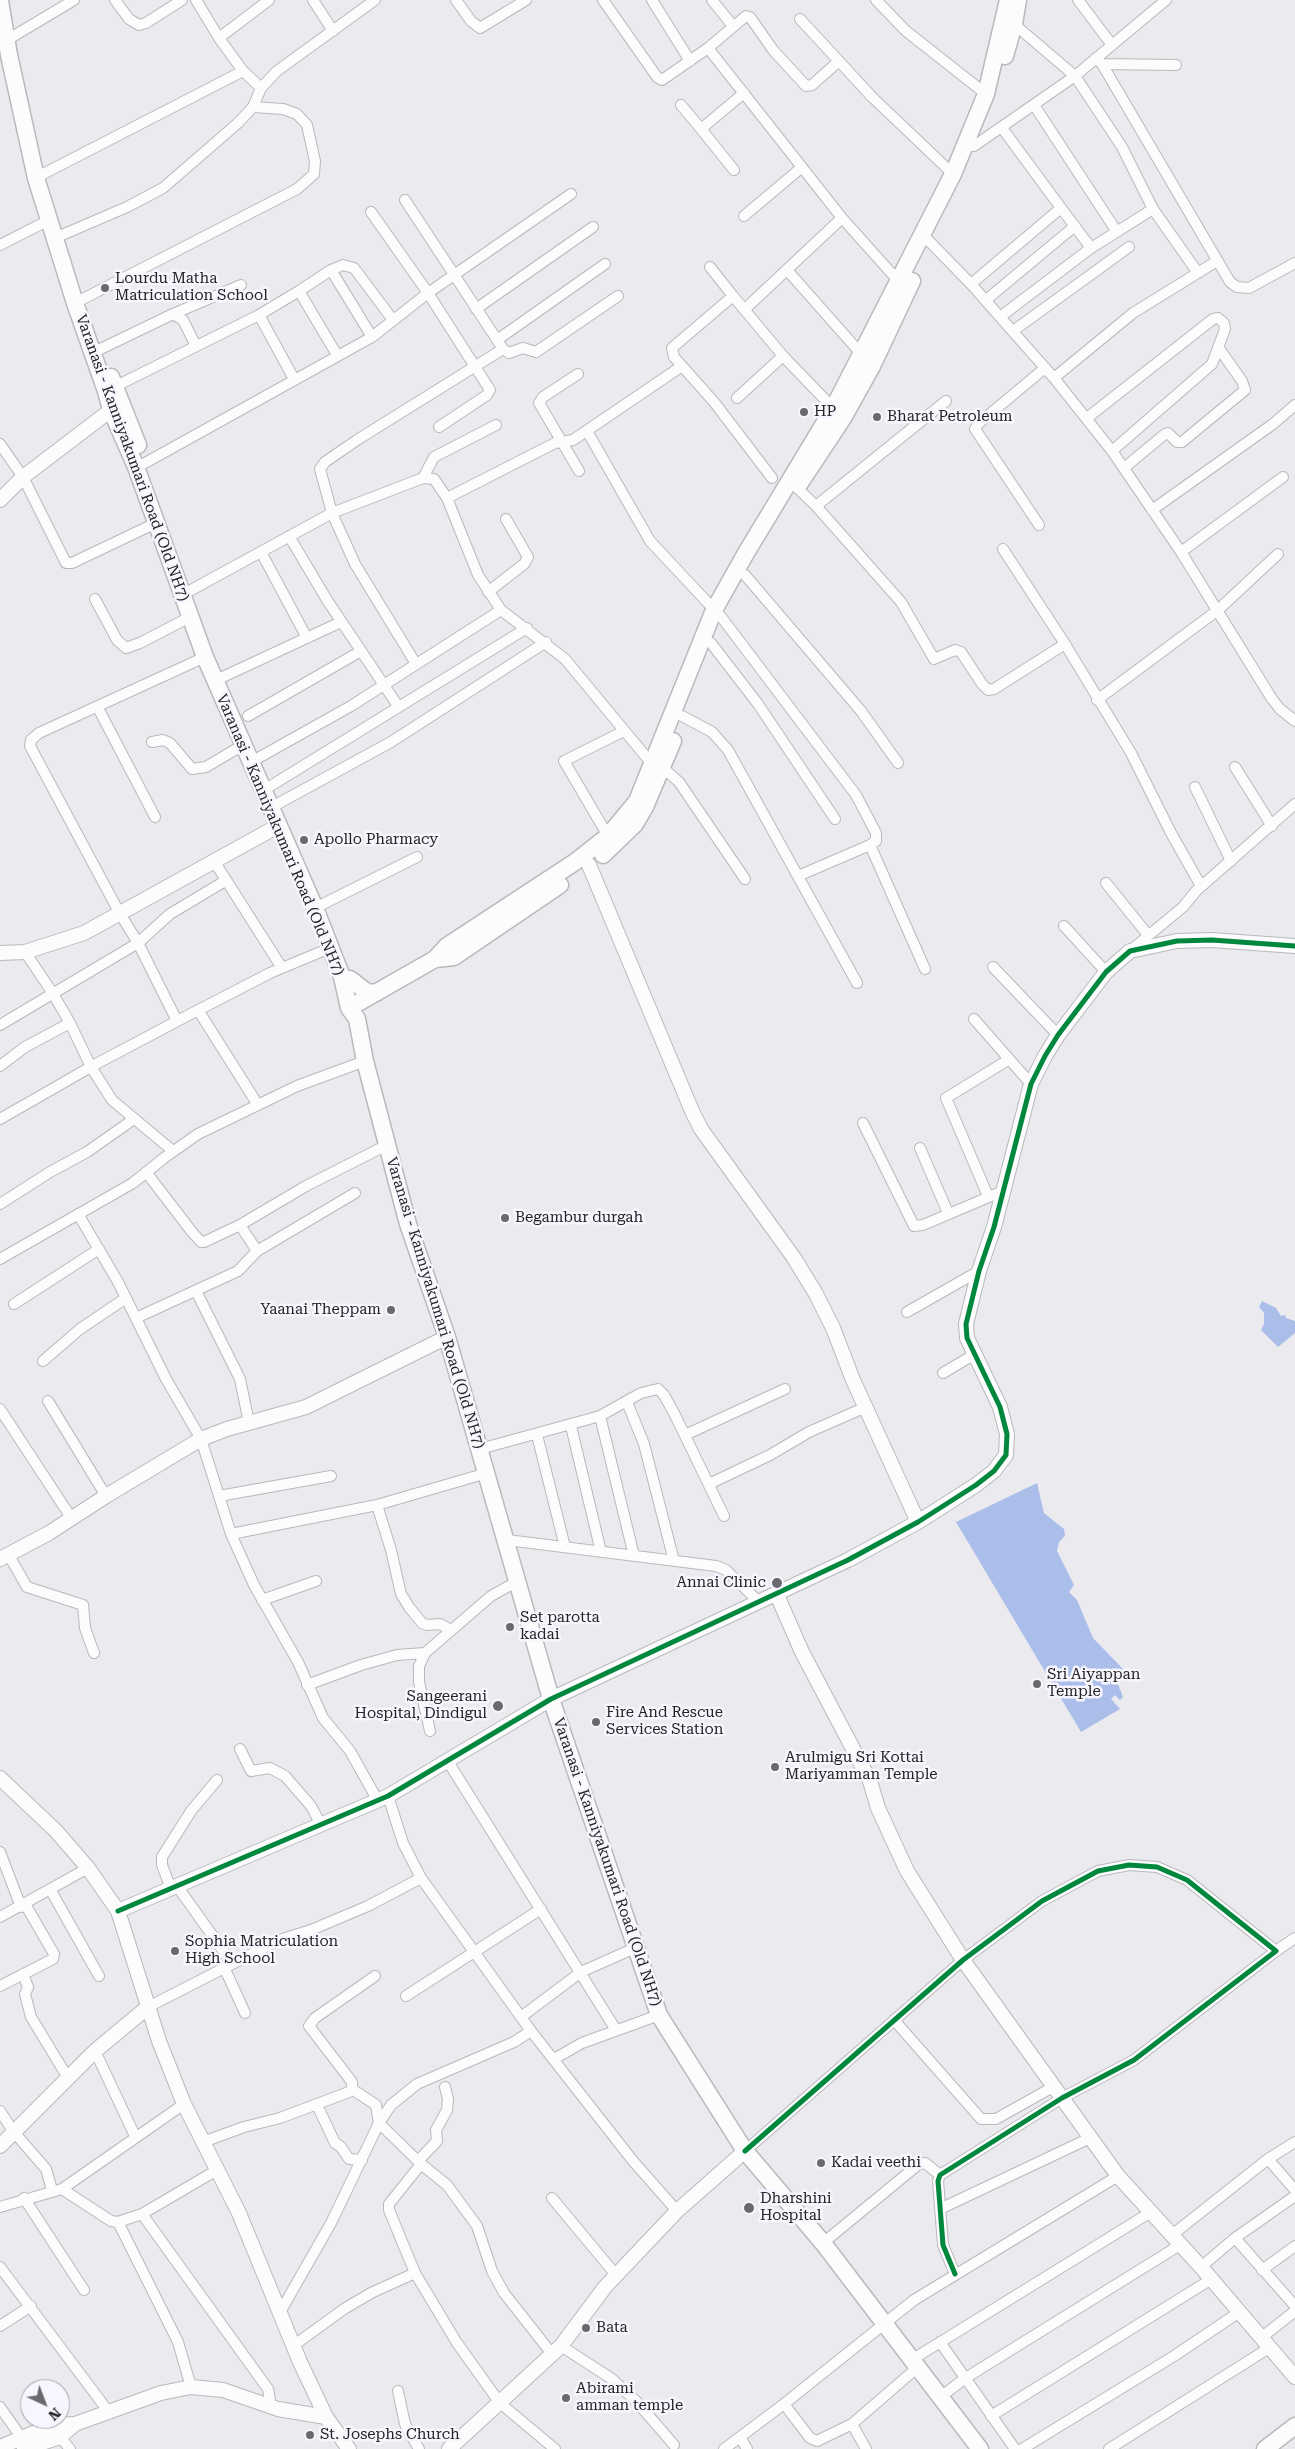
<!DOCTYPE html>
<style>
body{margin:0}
#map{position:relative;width:1295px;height:2449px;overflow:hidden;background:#ebeaef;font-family:"Roboto Serif",serif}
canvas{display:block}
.north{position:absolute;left:20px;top:2379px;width:50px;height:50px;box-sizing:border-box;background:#f7f6fe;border:1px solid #a3a2a8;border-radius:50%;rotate:137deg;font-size:14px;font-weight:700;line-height:20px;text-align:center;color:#242427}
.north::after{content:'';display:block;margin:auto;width:18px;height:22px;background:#6a696d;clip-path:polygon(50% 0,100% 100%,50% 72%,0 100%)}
</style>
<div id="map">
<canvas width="1295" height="2449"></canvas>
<div class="north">N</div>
</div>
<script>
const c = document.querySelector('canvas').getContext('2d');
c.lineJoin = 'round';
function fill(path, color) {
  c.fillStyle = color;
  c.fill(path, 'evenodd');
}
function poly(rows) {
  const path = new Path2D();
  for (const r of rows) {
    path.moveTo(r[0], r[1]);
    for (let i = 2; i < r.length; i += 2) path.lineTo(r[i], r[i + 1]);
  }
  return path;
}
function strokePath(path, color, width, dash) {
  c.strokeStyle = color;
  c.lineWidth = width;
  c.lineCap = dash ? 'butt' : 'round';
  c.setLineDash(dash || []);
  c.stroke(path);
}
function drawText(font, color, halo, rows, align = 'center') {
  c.font = font + ' "Roboto Serif",serif';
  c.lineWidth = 5;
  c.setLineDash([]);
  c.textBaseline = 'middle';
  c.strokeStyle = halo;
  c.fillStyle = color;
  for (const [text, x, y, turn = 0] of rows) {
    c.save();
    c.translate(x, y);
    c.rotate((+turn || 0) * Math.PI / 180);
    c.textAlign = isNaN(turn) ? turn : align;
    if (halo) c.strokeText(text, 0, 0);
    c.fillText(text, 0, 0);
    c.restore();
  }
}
fill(poly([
 [1262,1301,1276,1308,1281,1316,1285,1315,1286,1318,1295,1321,1295,1333,1278,1347,1261,1330,1264,1324,1264,1313,1259,1307],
 [1037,1483,1044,1513,1064,1529,1065,1536,1059,1542,1057,1551,1074,1585,1069,1592,1077,1600,1093,1638,1123,1669,1116,1679,1123,1697,1120,1700,1115,1695,1111,1699,1120,1709,1081,1732,956,1522]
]), '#abbee9');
const street = poly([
 [115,0,129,19,139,25,146,23,182,0],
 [196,0,219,38,243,71,261,88],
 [313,0,333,31],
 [456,0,471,21,480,28,526,0],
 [603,0,657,77,662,80,708,48,746,16,750,17,773,50,806,86,812,85,839,61],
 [652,0,690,61],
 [712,0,733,26],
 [876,0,906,31,986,94],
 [1078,0,1112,45],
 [800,19,872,97,953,174],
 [1014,24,1075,76,1122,147,1153,209,1091,248,1000,317,1054,378,1133,313,1217,261],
 [219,38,269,0],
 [7,40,74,0],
 [708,48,842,218,745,309],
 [1096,58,1102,64,1230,282,1237,287,1249,288,1295,263],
 [1102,64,1176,65],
 [681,105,701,129],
 [1034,105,1117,232],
 [965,146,974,146,1075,76,1166,0],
 [734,170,701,129,744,93],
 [43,174,243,71],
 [405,200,503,349,357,440,325,462,320,469,332,513,355,564,416,664],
 [1061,208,1091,248],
 [1153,209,1198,273],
 [371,212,428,293,490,390,487,395,439,427],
 [744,216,801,168],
 [842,218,902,285],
 [923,235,971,284],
 [55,238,127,207,163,188,238,123,253,107,261,88,277,71,375,0],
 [0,245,49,220],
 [710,267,733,296],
 [331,270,343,265,354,268,393,320],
 [787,270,864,357],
 [299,291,331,270,372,337],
 [986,300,1075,226],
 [75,303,297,189,314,174,315,161,307,125,297,114,283,109,253,107],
 [476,309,593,227],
 [173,314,241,285],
 [1000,317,971,284,1061,208,1002,128],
 [1013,331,1129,247],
 [497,340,605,264],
 [503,349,509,353,523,348,536,352,618,296],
 [92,353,173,314,183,320,196,346],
 [682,366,714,402,772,478],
 [578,374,543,397,539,403,579,471],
 [1054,378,1112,451,1181,552,1272,699,1280,709,1295,721],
 [294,379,259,315,299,291,337,355],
 [110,389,259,315],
 [737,398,783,356],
 [1087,418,1213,319,1218,318,1224,323,1225,329,1212,364,1112,451],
 [587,431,650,541,722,618,856,795,876,833,876,841,870,845,798,876],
 [0,444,23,477,66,563,72,563,156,523],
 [145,463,372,337,428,293,571,194],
 [1124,468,1165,434,1168,433,1177,442,1182,442,1245,390,1242,381,1218,347],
 [423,478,434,457,496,425],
 [791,482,816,506,901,602,934,659,955,650,961,652,982,684,988,690,994,689,1065,644],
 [447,498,555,443,573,440,682,366,674,357,672,348,733,296,783,356,836,411],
 [816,506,946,401],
 [1152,510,1273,424,1295,405],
 [1039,525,975,429,979,423,1045,368],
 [289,536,327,600,398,706],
 [1003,549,1065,644,1131,753,1171,833,1201,886],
 [261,552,307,638],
 [1181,552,1283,477],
 [745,575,861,711,898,763],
 [488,592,524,564,528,557,506,519],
 [182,595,332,513,423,478,434,479,447,498,478,575,501,610,565,659,652,764,663,768,679,782,745,879],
 [95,599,117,640,126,648,140,643,190,617],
 [711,643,758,704,835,819],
 [214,681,341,622],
 [1097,700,1218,610,1278,554],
 [98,708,155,817],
 [248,716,361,651],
 [682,716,712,732,728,750,857,983],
 [152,742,163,740,170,743,192,769,206,767,243,745],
 [251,762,351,706,501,610],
 [1235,767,1272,826],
 [1195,787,1231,861],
 [264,790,527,628],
 [270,808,391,742,546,642],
 [608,836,564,761,624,731],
 [870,845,925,969],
 [214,861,282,968],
 [1106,883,1148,935],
 [315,908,417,857],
 [1064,926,1106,972],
 [1131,950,1183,907,1196,891,1295,804],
 [25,952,52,992,70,1023,91,1067,112,1100,173,1151],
 [993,967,1058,1035],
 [198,1010,258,1105],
 [974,1019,1031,1084],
 [177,1021,138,943,119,912,30,746,31,740,39,733,205,657],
 [0,1025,138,943,170,914,225,881],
 [0,1066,25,1047,70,1023],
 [0,1119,96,1064,183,1018,270,973,330,948],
 [863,1123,914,1226,923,1225,1003,1191],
 [920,1148,948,1213],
 [146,1172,192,1232,201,1242,204,1242,240,1225,306,1186,387,1145],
 [988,1196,946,1098,1008,1060],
 [0,1204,50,1172,87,1152,134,1119],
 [78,1214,118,1282,166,1379,201,1439,231,1534,254,1585,298,1662,323,1718,350,1751,378,1801],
 [240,1225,257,1251],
 [0,1259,133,1183,164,1158,198,1134,297,1086,365,1061],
 [196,1291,240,1379,249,1423],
 [14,1304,99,1249],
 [907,1312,979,1271],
 [136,1318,238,1271,257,1251,355,1193],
 [43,1361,80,1329,126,1298],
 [943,1373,975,1354],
 [48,1401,106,1496],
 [627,1402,644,1444,674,1561],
 [0,1409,72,1519],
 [600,1416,634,1556],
 [571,1426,601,1552],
 [537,1435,565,1547],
 [685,1435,785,1389],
 [480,1449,600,1416,641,1393,658,1389,664,1395,675,1415,724,1516],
 [709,1484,770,1455,809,1432,866,1407],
 [219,1496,331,1476],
 [377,1505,391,1550,401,1594,409,1607,422,1623,427,1625,440,1624,451,1630],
 [231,1534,377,1505,487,1473],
 [507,1540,716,1566,726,1570,759,1602],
 [8,1554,27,1587,83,1605,85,1628,94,1653],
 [262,1600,316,1581],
 [307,1685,361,1665,397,1655,425,1653],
 [430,1731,419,1682,419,1666,425,1653,491,1596,518,1581],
 [240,1749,251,1771,270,1768,285,1776,311,1806,321,1825],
 [447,1760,616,2030],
 [388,1796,403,1843,421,1878,531,2031,633,2161,677,2211],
 [0,1852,21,1907],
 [177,1886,232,1963],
 [50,1889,99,1976],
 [171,1889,162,1865,162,1857,191,1811,217,1780],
 [0,1917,88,1868],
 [1276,1951,1295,1938],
 [224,1967,245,2013],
 [23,1974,28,1987,25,1994,31,2017,68,2078],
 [0,1986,53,1959,54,1954,25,1904],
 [406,1996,541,1909],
 [148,2007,279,1940,311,1930,368,1906,421,1878],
 [521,2017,581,1972,637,1947],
 [894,2020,981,2119,996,2119,1053,2087],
 [95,2051,135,2136],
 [554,2059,582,2043,659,2015],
 [352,2089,376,2105,379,2123,421,2164,447,2185,477,2226,492,2271,504,2293,552,2354],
 [317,2105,335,2143,341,2147,349,2159,362,2160],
 [0,2111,13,2131,46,2169,52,2190],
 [203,2142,244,2127,280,2118,349,2092,352,2089,352,2082,309,2026,315,2018,375,1976],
 [745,2151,963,1960,1042,1901,1098,1871,1129,1865,1157,1867,1187,1880,1276,1951,1134,2060,1062,2098,940,2175,938,2181,943,2245,955,2274],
 [1268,2159,1295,2190],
 [418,2161,437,2141,436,2130,447,2110,448,2099,445,2087],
 [62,2189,184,2104],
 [24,2198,84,2290],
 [552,2198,616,2275],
 [0,2207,62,2189,111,2221,118,2222,142,2214,217,2170],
 [942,2208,1090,2138],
 [142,2214,268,2389,271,2406],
 [118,2222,178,2342,191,2387],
 [1172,2235,1268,2159,1295,2142],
 [1235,2238,1295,2306],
 [823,2243,919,2164,925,2163,940,2175],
 [0,2267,108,2411],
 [1201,2267,1235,2238,1295,2196],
 [1262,2270,1295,2246],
 [415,2273,389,2210,389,2204,421,2164],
 [279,2314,331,2223,379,2123,391,2105,417,2084,514,2042,531,2031],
 [0,2326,31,2306],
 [1261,2338,1295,2311],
 [940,2342,1015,2449],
 [293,2346,344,2309,371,2293,415,2273,457,2343,500,2403,555,2449],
 [561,2346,612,2379,636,2401,674,2445],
 [913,2359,1151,2212],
 [398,2391,405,2424,419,2449],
 [942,2396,964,2379,1180,2245],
 [784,2404,810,2438,817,2441,852,2424,918,2367],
 [0,2407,21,2437],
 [991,2416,1210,2280],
 [852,2424,866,2449],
 [60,2437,70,2449],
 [740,2437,747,2449],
 [724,2449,784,2404,914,2300,1118,2176],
 [1022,2449,1174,2356,1238,2313],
 [1109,2449,1269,2348]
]);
const secondary = poly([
 [0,500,23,477,111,410],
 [589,865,692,1111,701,1129,794,1258,816,1294,833,1328,853,1380,918,1522],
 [0,953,25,952,84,933,278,826],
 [0,1559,49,1533,106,1496,201,1439,227,1429,306,1407,447,1337],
 [777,1595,802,1652,870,1781,878,1808,907,1871,963,1960,1118,2176,1201,2267,1295,2377],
 [0,1778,56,1831,88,1868,118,1911,159,2041,184,2104,239,2213,300,2362,326,2417,349,2449],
 [118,1911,388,1796,551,1699,848,1560,918,1522,976,1485,994,1471,1006,1455,1007,1434,1000,1407,967,1338,966,1324,979,1271,994,1227,1031,1084,1045,1056,1058,1035,1106,972,1130,951,1177,941,1212,940,1295,946],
 [0,2146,95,2051,148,2007],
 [0,2447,53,2425,75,2424,161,2393,191,2387,223,2390,278,2409,326,2417],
 [24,2449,60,2437,75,2424],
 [449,2449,561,2346,605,2287,677,2211,745,2151]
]);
const primary = poly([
 [0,1,9,55,36,178,75,303,106,391,111,410,136,467,205,657,315,908,342,977,349,1008,357,1019,365,1061,408,1224,447,1337,551,1699,659,2015,745,2151,823,2243,980,2449],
 [1005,56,1014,24,1018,0],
 [111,377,138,445],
 [800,483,843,418,872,366,912,281],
 [603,855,635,824,645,807,673,741],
 [435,959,454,957,560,885],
 [350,979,367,992,376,993],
 [349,1008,435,959,447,946,575,862,608,836,637,801,714,610,746,553,833,409,953,174,986,94,1008,0],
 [1265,2449,1295,2426]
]);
strokePath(street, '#b9b8bc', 12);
strokePath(secondary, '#b9b8bc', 16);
strokePath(primary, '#b9b8bc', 19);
strokePath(street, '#fcfcfd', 10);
strokePath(secondary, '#fcfcfd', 14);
strokePath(primary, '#fcfcfd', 16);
strokePath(poly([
 [118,1911,388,1796,551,1699,848,1560,918,1522,976,1485,994,1471,1006,1455,1007,1434,1000,1407,967,1338,966,1324,979,1271,994,1227,1031,1084,1045,1056,1058,1035,1106,972,1130,951,1177,941,1212,940,1295,946],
 [745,2151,963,1960,1042,1901,1098,1871,1129,1865,1157,1867,1187,1880,1276,1951,1134,2060,1062,2098,940,2175,938,2181,943,2245,955,2274]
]), '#00873e', 5);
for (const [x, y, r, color] of [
 [105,288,5,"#6a696d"],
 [804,412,5,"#6a696d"],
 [877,417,5,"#6a696d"],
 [304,840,5,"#6a696d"],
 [505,1218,5,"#6a696d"],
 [391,1310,5,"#6a696d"],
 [777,1583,6,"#6a696d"],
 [510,1627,5,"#6a696d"],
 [1037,1684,5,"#6a696d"],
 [498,1706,6,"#6a696d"],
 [596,1722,5,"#6a696d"],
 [775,1767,5,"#6a696d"],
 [175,1951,5,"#6a696d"],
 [821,2163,5,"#6a696d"],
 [749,2208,6,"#6a696d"],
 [586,2328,5,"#6a696d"],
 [566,2398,5,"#6a696d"],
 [310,2435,5,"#6a696d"]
]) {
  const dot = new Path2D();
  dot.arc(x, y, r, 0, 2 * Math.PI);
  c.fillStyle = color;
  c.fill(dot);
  strokePath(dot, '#f7f6fe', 2);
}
drawText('15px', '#242427', '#f7f6fe', [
 ["Lourdu Matha",115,279],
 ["Matriculation School",115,296],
 ["HP",814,412],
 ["Bharat Petroleum",887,417],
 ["Apollo Pharmacy",314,840],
 ["Begambur durgah",515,1218],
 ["Yaanai Theppam",381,1310,"right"],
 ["Annai Clinic",766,1583,"right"],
 ["Set parotta",520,1618],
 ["kadai",520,1635],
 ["Sri Aiyappan",1047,1675],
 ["Temple",1047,1692],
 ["Sangeerani",487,1697,"right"],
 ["Hospital, Dindigul",487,1714,"right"],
 ["Fire And Rescue",606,1713],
 ["Services Station",606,1730],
 ["Arulmigu Sri Kottai",785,1758],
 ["Mariyamman Temple",785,1775],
 ["Sophia Matriculation",185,1942],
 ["High School",185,1959],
 ["Kadai veethi",831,2163],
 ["Dharshini",760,2199],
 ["Hospital",760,2216],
 ["Bata",596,2328],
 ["Abirami",576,2389],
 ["amman temple",576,2406],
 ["St. Josephs Church",320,2435]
], 'left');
drawText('15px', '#242427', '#f7f6fe', [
 ["Varanasi - Kanniyakumari Road (Old NH7)",132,458,70],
 ["Varanasi - Kanniyakumari Road (Old NH7)",280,835,67],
 ["Varanasi - Kanniyakumari Road (Old NH7)",435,1303,73],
 ["Varanasi - Kanniyakumari Road (Old NH7)",607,1862,71]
]);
</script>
